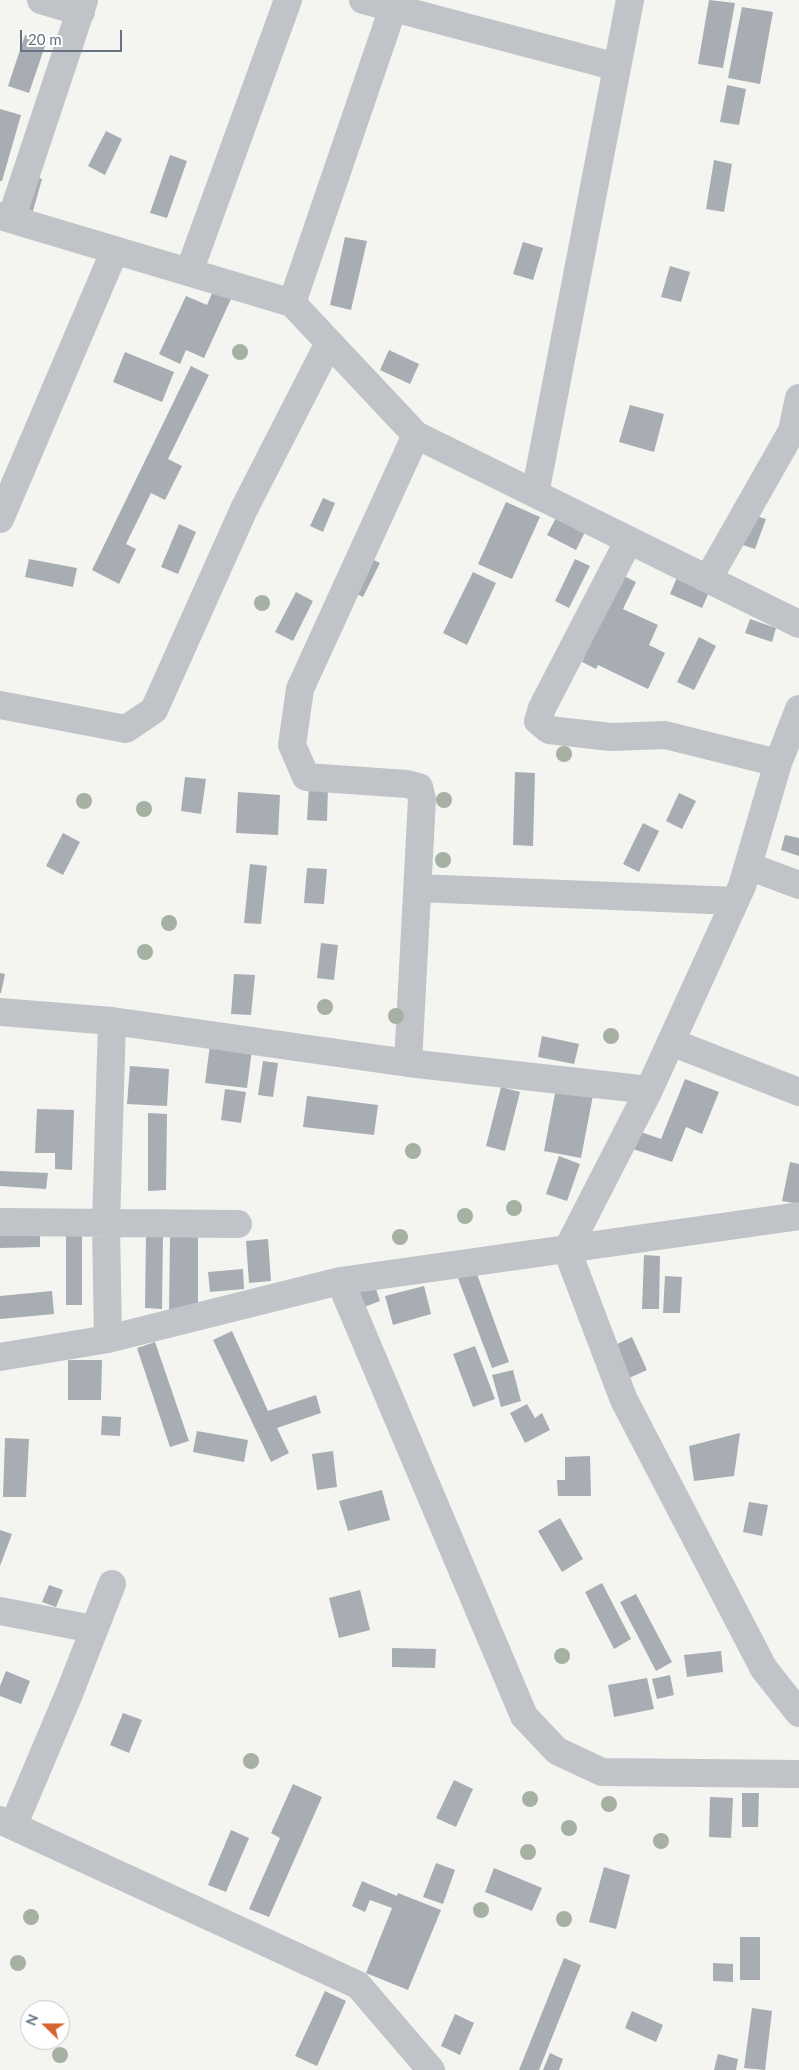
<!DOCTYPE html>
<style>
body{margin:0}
#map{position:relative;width:799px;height:2070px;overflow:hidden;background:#f4f5f1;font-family:Lato,sans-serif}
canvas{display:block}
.north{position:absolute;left:20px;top:2000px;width:50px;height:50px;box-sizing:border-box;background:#fff;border:1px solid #c2c7cc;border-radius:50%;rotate:292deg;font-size:14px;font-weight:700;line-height:20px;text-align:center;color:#667280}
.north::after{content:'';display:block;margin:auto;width:18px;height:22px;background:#d66430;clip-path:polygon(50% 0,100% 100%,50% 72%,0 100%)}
.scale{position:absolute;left:20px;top:30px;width:102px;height:22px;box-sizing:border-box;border:2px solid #667280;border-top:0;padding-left:6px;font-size:15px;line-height:18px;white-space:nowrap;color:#667280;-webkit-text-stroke:4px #fff;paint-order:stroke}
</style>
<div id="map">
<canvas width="799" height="2070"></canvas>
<div class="north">N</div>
<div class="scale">20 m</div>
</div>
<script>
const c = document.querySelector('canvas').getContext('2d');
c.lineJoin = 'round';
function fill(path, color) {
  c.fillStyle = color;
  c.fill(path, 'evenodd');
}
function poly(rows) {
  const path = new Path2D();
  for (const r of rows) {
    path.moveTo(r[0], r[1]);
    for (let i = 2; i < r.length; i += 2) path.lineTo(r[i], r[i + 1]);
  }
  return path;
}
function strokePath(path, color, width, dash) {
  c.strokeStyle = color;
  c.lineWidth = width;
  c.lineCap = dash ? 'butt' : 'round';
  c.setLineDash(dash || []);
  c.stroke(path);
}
fill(poly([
 [709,0,735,3,723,68,698,64],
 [742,7,773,12,760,84,728,78],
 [25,35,46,43,29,93,8,86],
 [727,85,746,89,739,125,720,122],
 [0,109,21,115,2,181,0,181],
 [106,131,122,139,105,175,88,166],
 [170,155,187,161,167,218,150,213],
 [714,160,732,164,724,212,706,209],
 [25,174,42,179,33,211,16,206],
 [345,237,367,241,351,310,330,305],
 [523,242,543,248,533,280,513,274],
 [670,266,690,272,681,302,661,297],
 [213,291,231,299,204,358,186,350,180,364,159,354,186,296,207,305],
 [389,350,419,364,410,384,380,370],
 [125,352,174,372,162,402,113,382],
 [191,366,209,375,168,459,182,466,165,500,151,493,126,544,136,549,119,584,92,570],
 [630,405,664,414,654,452,619,442],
 [323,498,335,503,323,532,310,526],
 [506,502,540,517,512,579,478,564],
 [558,514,587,528,576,550,547,535],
 [750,514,766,519,755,549,740,544],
 [179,524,196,532,178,574,161,567],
 [366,556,380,563,363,597,349,590],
 [29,559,77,568,73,587,25,577],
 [575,559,590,566,569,608,555,601],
 [473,572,496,583,467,645,443,633],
 [620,574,636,582,623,609,658,625,649,645,665,653,648,689,598,665,596,669,582,662],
 [678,575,710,590,702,608,670,594],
 [296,592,313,601,293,641,275,632],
 [750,619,776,628,772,642,745,633],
 [699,637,716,646,694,690,677,682],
 [515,772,535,773,533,846,513,845],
 [185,777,206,779,201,814,181,811],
 [309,786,328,787,327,821,307,820],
 [238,792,280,795,278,835,236,833],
 [679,793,696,801,682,829,666,821],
 [643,823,659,831,639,872,623,864],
 [63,833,80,842,63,875,46,866],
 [785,835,799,838,799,856,781,850],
 [250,864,267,866,261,924,244,923],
 [307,868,327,869,324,904,304,903],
 [321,943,338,945,334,980,317,978],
 [0,973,5,974,1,993,0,993],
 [234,974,255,975,251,1015,231,1014],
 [542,1036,579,1044,574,1064,538,1057],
 [211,1037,253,1042,247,1088,205,1083],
 [263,1061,278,1063,273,1097,258,1095],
 [130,1066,169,1069,167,1106,127,1104],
 [685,1079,719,1092,702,1134,686,1127,672,1162,633,1149,638,1131,661,1139],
 [557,1083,594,1090,581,1158,544,1151],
 [501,1087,520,1092,505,1151,486,1146],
 [225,1089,246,1092,241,1123,221,1120],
 [307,1096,378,1105,374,1135,303,1127],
 [37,1109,74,1110,72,1170,55,1169,55,1153,35,1153],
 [148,1113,167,1114,166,1190,148,1191],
 [559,1156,580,1164,567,1201,546,1194],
 [790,1162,799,1164,799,1204,782,1201],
 [0,1171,48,1173,46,1189,0,1186],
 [0,1231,40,1231,40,1247,0,1248],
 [66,1231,82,1231,82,1305,66,1305],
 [146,1234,163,1234,162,1309,145,1308],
 [170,1236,198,1236,198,1313,169,1314],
 [268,1239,271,1281,249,1283,246,1241],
 [644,1255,660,1256,659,1309,642,1309],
 [474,1266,509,1362,492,1368,456,1273],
 [243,1269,244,1289,210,1292,208,1272],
 [665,1276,682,1277,680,1313,663,1313],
 [373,1280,380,1301,359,1309,352,1286],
 [424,1286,431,1314,393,1325,385,1296],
 [52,1291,54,1314,0,1319,0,1296],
 [232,1331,268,1411,316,1395,321,1413,277,1428,289,1453,271,1462,213,1340],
 [632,1337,647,1370,629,1378,615,1345],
 [155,1342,189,1441,170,1447,137,1348],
 [475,1346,495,1399,473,1407,453,1354],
 [68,1360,102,1360,101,1400,68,1400],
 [513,1370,521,1401,501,1407,492,1375],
 [527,1404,535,1418,542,1413,550,1430,525,1443,510,1413],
 [102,1416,121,1417,120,1436,101,1435],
 [197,1431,248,1440,244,1462,193,1452],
 [740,1433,734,1476,694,1481,689,1446],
 [5,1438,29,1439,26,1497,3,1497],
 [333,1451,337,1487,317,1490,312,1454],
 [590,1456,591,1496,558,1496,557,1480,565,1480,565,1457],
 [382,1490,390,1520,348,1531,339,1501],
 [749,1502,768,1505,762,1536,743,1532],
 [560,1518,583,1559,562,1572,538,1531],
 [0,1530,12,1534,0,1566],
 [602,1583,631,1639,614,1649,585,1592],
 [49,1585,63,1590,56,1607,42,1602],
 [360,1590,370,1630,339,1638,329,1598],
 [636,1594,672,1662,656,1671,620,1602],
 [392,1648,436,1649,435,1668,392,1667],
 [721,1651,723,1672,687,1677,684,1655],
 [6,1671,30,1681,21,1704,0,1696,0,1686],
 [670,1675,674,1695,657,1699,652,1679],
 [647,1678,654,1709,614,1717,608,1685],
 [123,1713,142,1720,129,1753,110,1745],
 [454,1780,473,1789,456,1827,436,1818],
 [293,1784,322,1797,269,1917,249,1909,280,1838,271,1833],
 [742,1793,759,1793,758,1827,742,1827],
 [710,1797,733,1798,731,1838,709,1837],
 [231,1830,249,1838,226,1892,208,1885],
 [436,1863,455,1870,443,1904,423,1897],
 [604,1867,630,1875,616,1929,589,1922],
 [494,1868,542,1888,532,1911,485,1892],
 [362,1881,397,1896,398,1893,441,1910,408,1990,366,1973,392,1908,370,1900,365,1912,352,1906],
 [740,1937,760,1937,760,1980,740,1980],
 [564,1958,581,1965,539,2070,519,2070],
 [713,1963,733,1964,733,1982,713,1981],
 [325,1991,346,2001,317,2066,295,2056],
 [752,2008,772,2011,765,2070,744,2068],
 [632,2011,663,2025,656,2042,625,2028],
 [455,2014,474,2023,460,2055,441,2046],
 [550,2053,563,2059,559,2070,543,2070],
 [718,2054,738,2059,736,2070,714,2070]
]), '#a7adb3');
strokePath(poly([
 [41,0,81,12],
 [363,0,617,67],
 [0,216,292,303,416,435,799,624],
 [11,219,84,0],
 [189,272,288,0],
 [292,303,393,8],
 [535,494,630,0],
 [0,519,115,250],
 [629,540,542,708,538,721,549,730,611,737,665,735,778,763],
 [708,579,792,431,799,398],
 [0,705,126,729,154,710,244,509,329,343],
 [799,709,778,763,742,886,649,1090,567,1250,624,1400,764,1669,799,1713],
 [748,866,799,885],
 [418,888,735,901],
 [0,1012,112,1021,408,1063,649,1090],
 [671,1042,799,1092],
 [408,1063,422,799,419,787,407,784,306,777,292,745,300,689,416,435],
 [0,1222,238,1224],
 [340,1281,524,1716,557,1751,602,1772,799,1774],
 [108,1339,106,1224,112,1021],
 [0,1357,108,1339,340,1281,799,1216],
 [0,1611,93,1629],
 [0,1820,358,1985,431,2070],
 [13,1826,69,1694,112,1584]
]), '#c0c3c7', 28);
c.fillStyle = '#a6b0a3';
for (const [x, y] of [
 [240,352],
 [262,603],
 [564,754],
 [444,800],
 [84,801],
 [144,809],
 [443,860],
 [169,923],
 [145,952],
 [325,1007],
 [396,1016],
 [611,1036],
 [413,1151],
 [514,1208],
 [465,1216],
 [400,1237],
 [562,1656],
 [251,1761],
 [530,1799],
 [609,1804],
 [569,1828],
 [661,1841],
 [528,1852],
 [481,1910],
 [31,1917],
 [564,1919],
 [18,1963],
 [60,2055]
]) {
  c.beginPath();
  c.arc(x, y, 8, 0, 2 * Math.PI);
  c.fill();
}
</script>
